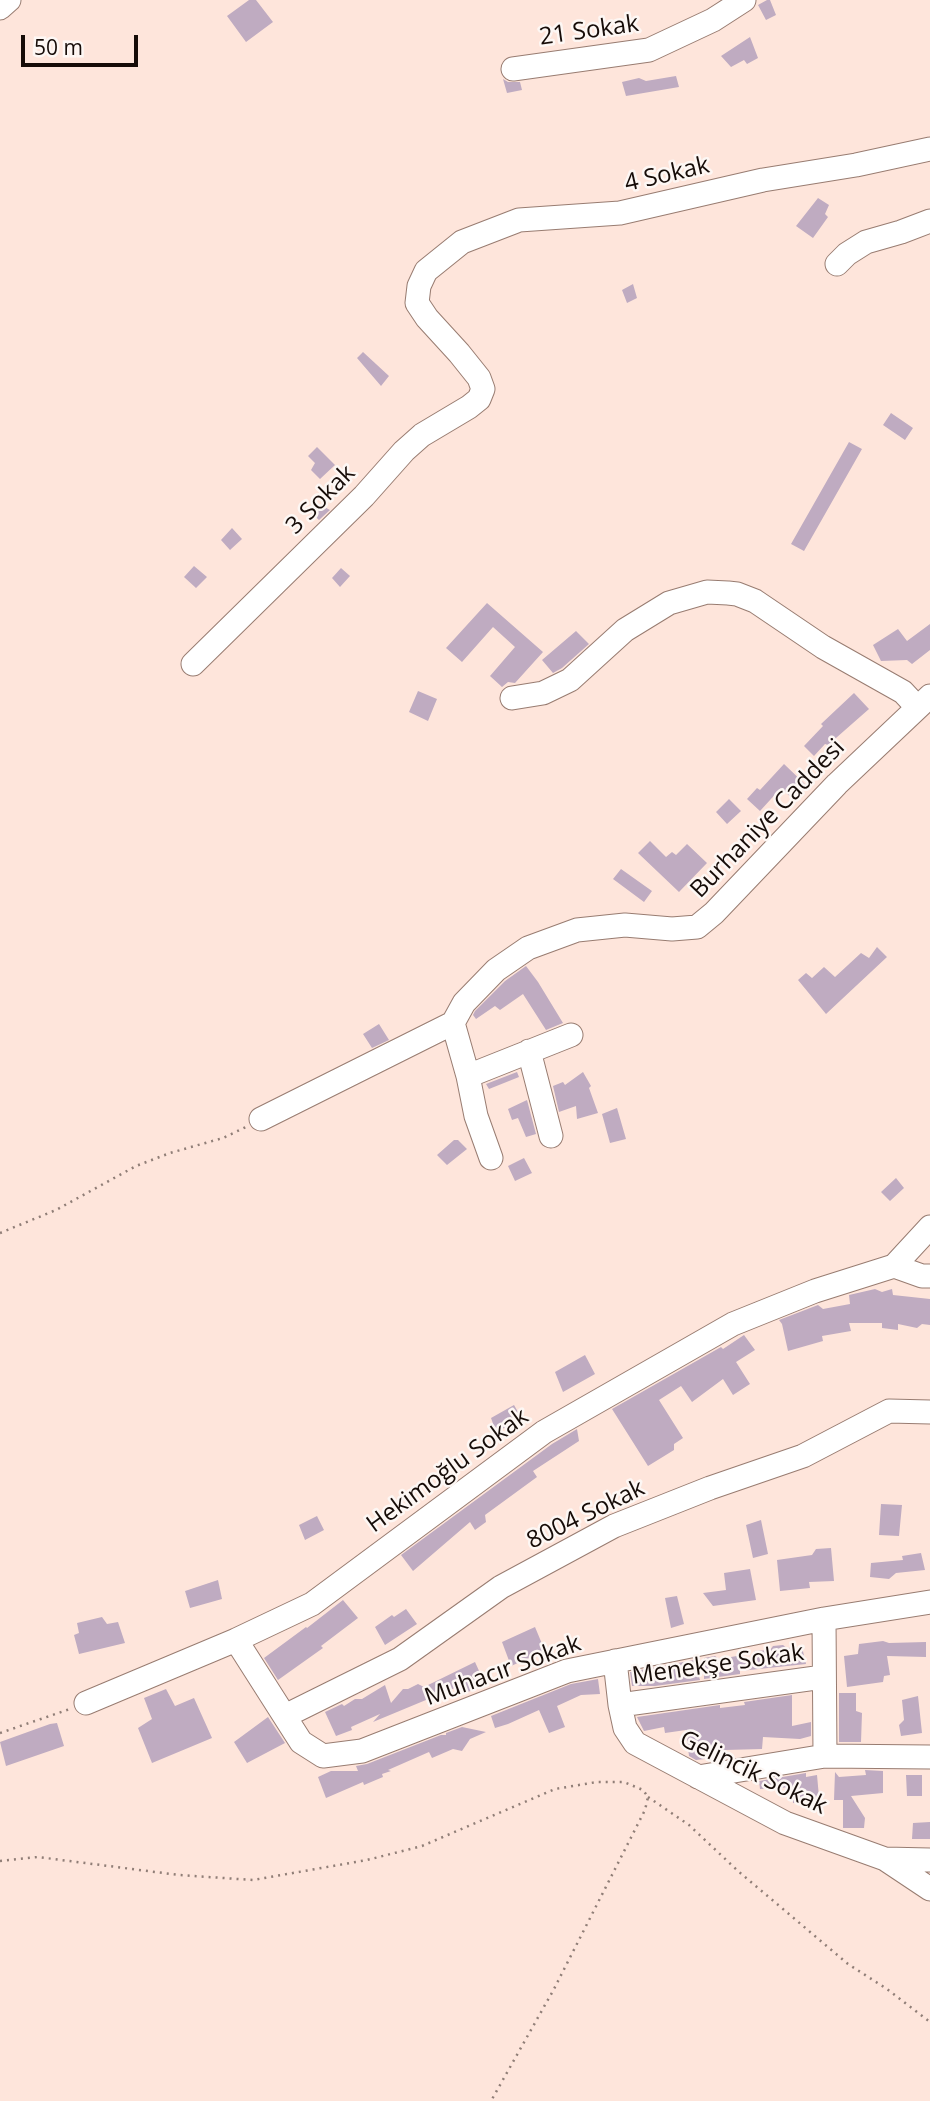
<!DOCTYPE html>
<meta charset="utf-8">
<style>
body{margin:0}
#map{position:relative;width:930px;height:2101px;overflow:hidden;background:#fee5db;font-family:"Open Sans",sans-serif}
canvas{display:block}
.scale{position:absolute;left:21px;top:35px;width:117px;height:32px;box-sizing:border-box;border:4px solid #160c08;border-top:0;padding-left:9px;font-size:21px;line-height:24px;white-space:nowrap;color:#160c08;-webkit-text-stroke:5px #fdf7f4;paint-order:stroke}
</style>
<div id="map">
<canvas width="930" height="2101"></canvas>
<div class="scale">50 m</div>
</div>
<script>
const c = document.querySelector('canvas').getContext('2d');
c.lineJoin = 'round';
function fill(path, color) {
  c.fillStyle = color;
  c.fill(path, 'evenodd');
}
function poly(rows) {
  const path = new Path2D();
  for (const r of rows) {
    path.moveTo(r[0], r[1]);
    for (let i = 2; i < r.length; i += 2) path.lineTo(r[i], r[i + 1]);
  }
  return path;
}
function strokePath(path, color, width, dash) {
  c.strokeStyle = color;
  c.lineWidth = width;
  c.lineCap = dash ? 'butt' : 'round';
  c.setLineDash(dash || []);
  c.stroke(path);
}
function drawText(font, color, halo, rows, align = 'center') {
  c.font = font + ' "Open Sans",sans-serif';
  c.lineWidth = 5;
  c.setLineDash([]);
  c.textBaseline = 'middle';
  c.strokeStyle = halo;
  c.fillStyle = color;
  for (const [text, x, y, turn = 0] of rows) {
    c.save();
    c.translate(x, y);
    c.rotate((+turn || 0) * Math.PI / 180);
    c.textAlign = isNaN(turn) ? turn : align;
    if (halo) c.strokeText(text, 0, 0);
    c.fillText(text, 0, 0);
    c.restore();
  }
}
fill(poly([
 [249,0,256,0,273,22,246,42,227,16],
 [767,0,770,0,776,15,766,20,758,5],
 [750,37,758,58,747,64,744,60,731,67,721,56],
 [676,76,679,87,626,96,622,82,639,78,646,81],
 [503,79,508,82,520,82,522,90,507,93],
 [818,198,829,205,825,214,828,217,813,238,796,226],
 [633,284,637,298,627,303,622,290],
 [363,352,389,376,381,386,357,358],
 [891,413,913,428,905,440,883,425],
 [849,442,862,449,804,551,791,544],
 [317,447,335,465,320,479,311,470,315,463,308,456],
 [315,502,330,510,319,520,308,510],
 [232,528,242,539,230,550,221,540],
 [194,566,207,577,196,588,184,577],
 [341,568,350,576,340,587,332,578],
 [487,603,543,652,515,683,508,682,502,687,490,676,515,647,493,627,462,662,446,648],
 [930,624,930,650,912,664,907,660,881,661,873,645,898,629,907,641],
 [576,631,589,644,562,668,553,673,542,660],
 [418,691,437,699,428,721,409,712],
 [854,693,869,709,828,745,825,744,814,756,804,746,823,726,821,724],
 [784,764,808,787,795,801,781,788,760,811,747,799,757,788,760,790],
 [729,799,741,811,727,824,716,812],
 [650,841,666,857,672,852,676,855,687,844,707,863,679,892,638,853],
 [621,869,652,891,644,902,613,879],
 [877,947,887,957,826,1014,798,980,806,973,812,978,824,967,835,977,861,953,869,958],
 [526,966,538,982,563,1023,546,1030,523,994,500,1010,495,1006,476,1019,473,1015,475,1011,505,981],
 [379,1024,389,1040,372,1048,363,1034],
 [517,1072,519,1077,489,1089,486,1084],
 [583,1072,591,1086,589,1088,598,1113,577,1119,576,1106,559,1112,553,1086,563,1082,565,1085],
 [527,1100,536,1134,526,1137,518,1118,512,1120,508,1109],
 [617,1108,626,1139,610,1143,602,1114],
 [454,1140,458,1140,467,1149,447,1165,437,1155],
 [524,1158,532,1173,515,1181,508,1166],
 [896,1178,904,1188,890,1201,881,1192],
 [875,1289,882,1292,892,1289,893,1295,930,1299,930,1325,922,1324,917,1328,898,1324,898,1330,882,1328,882,1323,849,1323,851,1331,822,1336,823,1341,788,1351,782,1324,779,1320,818,1305,823,1309,850,1304,849,1295],
 [744,1335,755,1350,736,1362,750,1384,733,1395,723,1379,692,1402,681,1386,659,1400,683,1438,674,1444,674,1450,648,1466,612,1409,721,1347,723,1349],
 [585,1355,595,1374,563,1392,555,1372],
 [514,1405,522,1419,496,1432,491,1418],
 [577,1429,579,1441,533,1471,537,1477,485,1515,486,1522,475,1530,470,1522,413,1571,401,1555,552,1444],
 [881,1504,902,1505,899,1536,879,1535],
 [317,1516,324,1530,305,1540,299,1525],
 [761,1520,768,1554,753,1558,746,1525],
 [831,1548,834,1581,809,1582,810,1588,780,1591,777,1560,812,1555,816,1549],
 [921,1553,925,1570,896,1573,889,1579,870,1577,871,1563,903,1560,902,1556],
 [750,1569,756,1600,713,1606,703,1593,726,1590,724,1573],
 [218,1580,222,1599,190,1608,185,1591],
 [677,1596,684,1624,671,1628,665,1598],
 [343,1600,358,1618,321,1646,323,1648,278,1680,264,1658,306,1627,307,1628],
 [406,1609,417,1624,385,1645,375,1627,392,1615,394,1617],
 [102,1617,107,1624,118,1622,125,1643,79,1654,74,1635,79,1633,77,1623],
 [535,1627,545,1651,511,1666,502,1642],
 [883,1641,889,1643,926,1642,926,1657,887,1656,890,1675,884,1676,883,1682,847,1687,844,1656,858,1654,859,1644],
 [783,1645,787,1648,802,1647,806,1664,740,1671,740,1674,704,1679,704,1658,715,1656,719,1659,737,1656,757,1666,754,1651,770,1650,773,1646],
 [694,1660,700,1680,655,1686,632,1686,630,1672],
 [475,1662,485,1684,466,1693,462,1685,373,1722,380,1714,351,1727,352,1730,336,1736,325,1712,342,1704,344,1706,355,1699,362,1699,385,1685,391,1703,403,1689,408,1689,418,1684,424,1687],
 [598,1679,600,1694,581,1695,557,1706,565,1727,549,1733,539,1710,508,1724,495,1728,491,1716,571,1684],
 [166,1689,175,1706,194,1698,212,1738,152,1763,138,1728,152,1719,144,1698],
 [839,1693,856,1693,856,1711,862,1713,861,1742,839,1742],
 [792,1695,792,1726,811,1722,811,1736,800,1739,763,1737,762,1749,725,1750,724,1755,714,1753,714,1758,696,1760,689,1756,686,1730,665,1733,664,1727,644,1731,637,1717,720,1705,720,1708,745,1705,744,1702],
 [918,1696,922,1733,901,1736,899,1725,904,1720,902,1700],
 [268,1717,285,1743,247,1763,234,1742],
 [57,1723,64,1746,6,1766,0,1742,50,1724],
 [462,1727,486,1732,470,1739,462,1751,453,1749,432,1758,429,1752,388,1770,391,1771,382,1774,383,1777,364,1785,363,1782,326,1798,318,1777,331,1771,358,1771,356,1766,367,1764,441,1735,446,1735,446,1733],
 [865,1770,883,1771,883,1793,851,1796,865,1818,864,1828,843,1828,843,1800,834,1800,835,1772,839,1777,866,1775],
 [806,1773,806,1777,817,1775,819,1797,816,1804,793,1803,793,1787,760,1789,759,1781],
 [906,1775,922,1775,922,1796,907,1796],
 [930,1822,930,1839,912,1839,913,1823]
]), '#bfabc1');
const minor = poly([
 [0,8,9,0],
 [513,69,649,50,713,20,744,0],
 [837,264,847,254,866,242,901,232,930,221],
 [193,664,364,496,404,451,422,435,469,407,479,399,483,389,479,378,459,353,427,318,417,303,419,286,426,271,462,242,519,220,620,213,763,180,856,165,930,149],
 [512,698,543,693,570,680,625,630,669,603,707,592,728,593,737,594,755,601,823,647,903,692,917,707],
 [453,1023,468,1076,476,1116,491,1158],
 [529,1051,551,1136],
 [468,1076,571,1035],
 [261,1119,453,1023,464,1003,496,970,528,948,577,930,625,925,672,929,697,927,714,913,837,784,930,696],
 [894,1266,930,1227],
 [824,1619,825,1756],
 [236,1640,301,1742,323,1756,362,1751,567,1671,824,1619,930,1602],
 [615,1661,620,1705,625,1728,635,1743,785,1823,885,1859,930,1860],
 [86,1703,236,1640,312,1604,544,1432,733,1324,815,1291,894,1266,922,1276,930,1276],
 [620,1705,823,1677],
 [285,1716,400,1659,501,1587,614,1526,710,1488,803,1456,889,1411,930,1412],
 [698,1777,825,1756,930,1757],
 [885,1859,930,1889]
]);
strokePath(minor, '#987c71', 25);
strokePath(poly([
 [0,1233,56,1210,136,1166,170,1153,223,1138,246,1127],
 [0,1733,70,1709],
 [648,1797,689,1825,738,1871,848,1964,887,1989,930,2022],
 [0,1861,38,1857,179,1875,253,1880,367,1860,422,1846,555,1789,597,1782,624,1782,643,1790,648,1797,645,1810,554,1989,491,2101]
]), '#907e77', 2.5, [2, 5]);
strokePath(minor, '#fff', 23);
drawText('24px', '#160c08', '#fdf7f4', [
 ["21 Sokak",589,31,-8],
 ["4 Sokak",667,175,-13],
 ["3 Sokak",321,500,-45],
 ["Burhaniye Caddesi",768,819,-46],
 ["Hekimoğlu Sokak",448,1471,-36],
 ["8004 Sokak",586,1515,-26],
 ["Menekşe Sokak",718,1665,-8],
 ["Muhacır Sokak",503,1671,-20],
 ["Gelincik Sokak",753,1773,26]
]);
</script>
